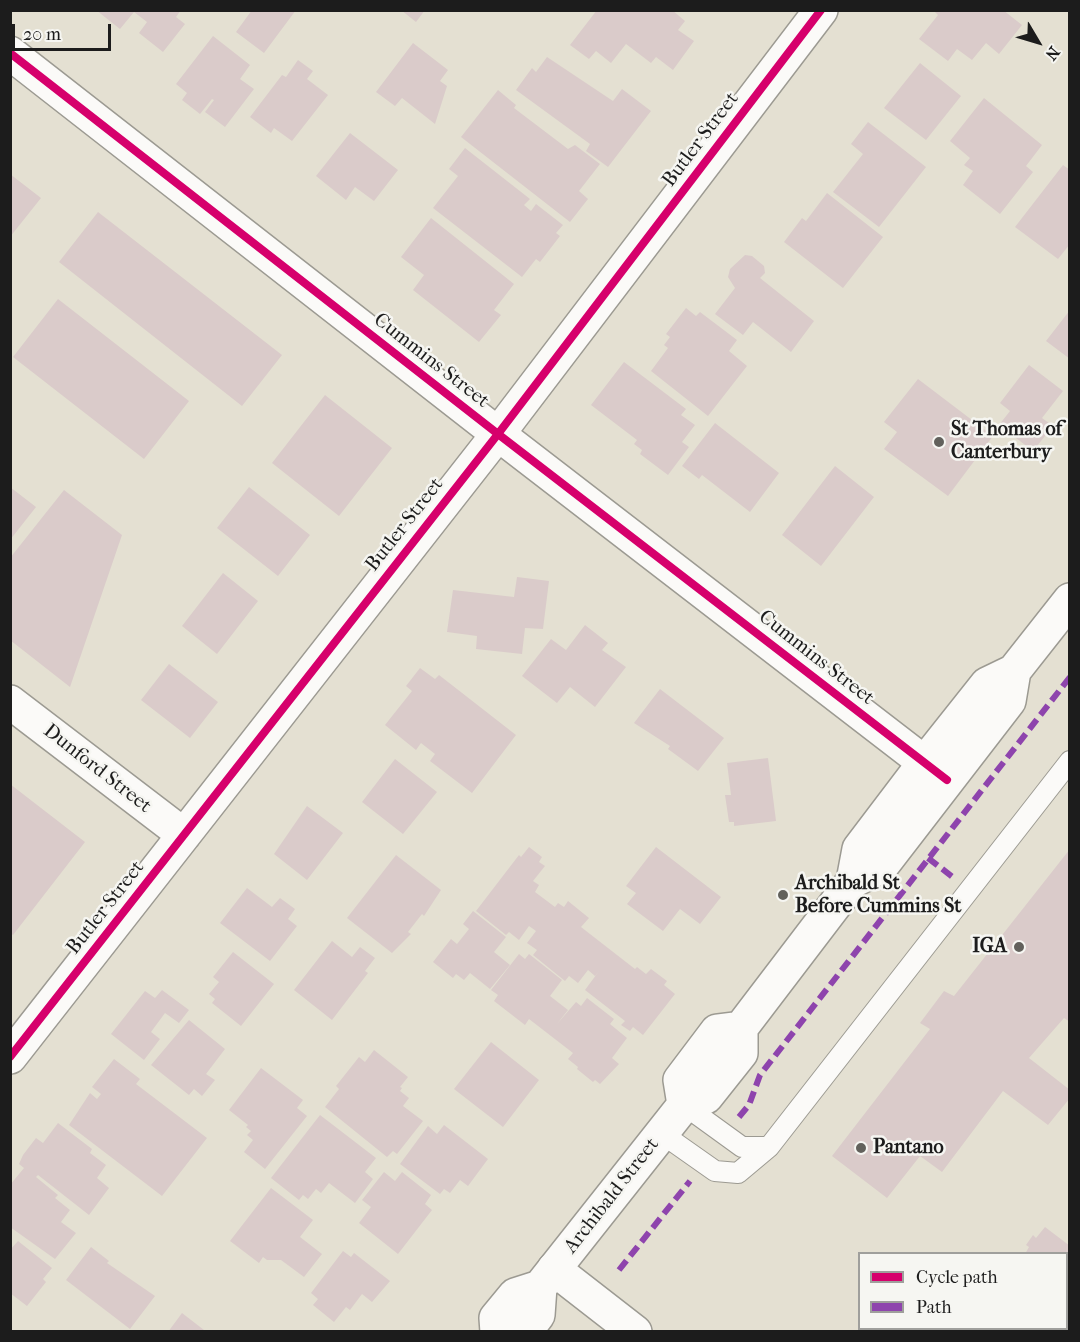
<!DOCTYPE html>
<style>
body{margin:0}
#map{position:relative;width:1080px;height:1342px;overflow:hidden;background:#e4e0d2;font-family:"IM FELL French Canon",serif}
canvas{display:block}
.frame{position:absolute;inset:0;border:12px solid #1c1c1c;pointer-events:none}
.legend{position:absolute;left:858px;top:1252px;width:210px;height:78px;box-sizing:border-box;background:#f6f6f2;border:2px solid #9f9f9c;margin:0;padding:8px 10px;list-style:none;font-size:18px;color:#1c1c1c}
.legend li{display:flex;align-items:center;gap:12px;height:30px}
.legend b{width:30px;border:2px solid #9f9f9c}
.north{position:absolute;left:1008px;top:12px;width:60px;height:60px;-webkit-text-stroke:4px #f6f6f2;paint-order:stroke;rotate:128deg;font-size:16px;font-weight:700;line-height:24px;text-align:center;color:#1c1c1c}
.north::after{content:'';display:block;margin:auto;width:21px;height:27px;background:#1c1c1c;clip-path:polygon(50% 0,100% 100%,50% 72%,0 100%)}
.scale{position:absolute;left:12px;top:24px;width:99px;height:27px;box-sizing:border-box;border:3px solid #1c1c1c;border-top:0;padding-left:8px;font-size:18px;line-height:21px;white-space:nowrap;color:#1c1c1c;-webkit-text-stroke:4px #f6f6f2;paint-order:stroke}
</style>
<div id="map">
<canvas width="1080" height="1342"></canvas>
<div class="frame"></div>
<ul class="legend">
<li><b style="height:8px;background:#d6006c"></b>Cycle path</li>
<li><b style="height:8px;background:#8e44ad"></b>Path</li>
</ul>
<div class="north">N</div>
<div class="scale">20 m</div>
</div>
<script>
const c = document.querySelector('canvas').getContext('2d');
c.lineJoin = 'round';
function fill(path, color) {
  c.fillStyle = color;
  c.fill(path, 'evenodd');
}
function poly(rows) {
  const path = new Path2D();
  for (const r of rows) {
    path.moveTo(r[0], r[1]);
    for (let i = 2; i < r.length; i += 2) path.lineTo(r[i], r[i + 1]);
  }
  return path;
}
function strokePath(path, color, width, dash) {
  c.strokeStyle = color;
  c.lineWidth = width;
  c.lineCap = dash ? 'butt' : 'round';
  c.setLineDash(dash || []);
  c.stroke(path);
}
function drawText(font, color, halo, rows, align = 'center') {
  c.font = font + ' "IM FELL French Canon",serif';
  c.lineWidth = 5;
  c.setLineDash([]);
  c.textBaseline = 'middle';
  c.strokeStyle = halo;
  c.fillStyle = color;
  for (const [text, x, y, turn = 0] of rows) {
    c.save();
    c.translate(x, y);
    c.rotate((+turn || 0) * Math.PI / 180);
    c.textAlign = isNaN(turn) ? turn : align;
    if (halo) c.strokeText(text, 0, 0);
    c.fillText(text, 0, 0);
    c.restore();
  }
}
fill(poly([
 [96,10,181,10,176,17,185,24,163,52,139,33,147,22,134,12,120,29],
 [252,10,296,10,264,53,236,32],
 [401,10,425,10,416,22],
 [597,10,672,10,685,21,678,30,694,41,673,70,656,57,651,63,626,44,611,63,596,51,589,59,570,45],
 [933,10,1003,10,1022,25,999,54,986,43,972,60,957,49,948,61,919,39,938,15],
 [213,36,250,65,240,79,254,89,225,127,205,112,214,100,212,99,200,114,182,100,187,93,176,84],
 [413,43,448,70,440,81,447,86,435,124,402,98,395,106,376,92],
 [547,57,613,101,622,89,651,111,608,167,586,151,590,144,516,90,532,68,536,72],
 [298,60,313,71,307,79,328,95,292,141,274,128,271,133,250,117,282,75,286,77],
 [920,63,961,96,926,140,884,108],
 [498,90,516,105,514,108,568,149,575,145,600,164,579,191,588,199,570,222,461,137],
 [984,98,1042,145,1026,166,1033,172,1000,214,963,185,973,171,964,165,970,158,950,141],
 [868,122,926,167,879,227,833,192,863,154,851,144],
 [350,133,398,170,374,201,355,187,346,200,316,176],
 [465,148,530,199,524,205,531,211,536,204,563,225,556,233,560,236,540,262,536,259,522,277,433,208,458,176,449,169],
 [1063,165,1070,170,1070,244,1058,259,1015,227],
 [10,174,41,198,10,237],
 [827,193,883,237,843,288,784,242,802,218,806,221],
 [98,212,282,355,242,406,59,262],
 [431,218,514,284,494,310,501,315,479,342,413,290,424,275,401,257],
 [745,255,752,256,764,266,765,273,760,278,814,321,791,352,753,322,743,335,715,314,735,288,728,277,730,269],
 [58,299,189,401,144,459,13,357],
 [686,308,696,316,700,312,737,340,729,351,747,366,708,416,651,371,668,348,664,345,670,337,666,334],
 [1070,310,1070,359,1046,341],
 [624,362,686,409,681,415,695,425,682,442,689,447,668,475,640,454,642,450,634,444,637,440,591,405],
 [1029,365,1063,391,1042,418,1053,426,1033,451,999,425,1010,411,1000,403],
 [918,379,993,436,948,496,884,449,897,432,884,422],
 [325,395,392,448,339,516,272,463],
 [715,423,779,473,750,512,702,475,699,479,682,466],
 [835,466,874,497,821,566,782,535],
 [10,487,36,507,10,540],
 [249,487,310,535,278,576,217,528],
 [64,490,122,535,70,687,10,640,10,558],
 [223,573,258,601,217,654,182,626],
 [517,577,549,581,543,629,525,628,522,654,476,649,477,636,447,632,453,590,514,597],
 [585,625,608,643,602,650,626,667,595,707,570,687,557,703,522,676,551,639,566,650],
 [169,664,218,702,190,738,141,700],
 [420,668,435,679,439,675,516,735,472,793,430,761,435,754,421,743,416,750,385,725,412,691,406,686],
 [660,689,724,738,698,771,668,749,670,746,634,723],
 [768,758,776,821,734,826,734,822,729,822,725,795,731,795,727,763],
 [395,759,437,792,403,834,362,802],
 [10,784,85,842,13,935,10,933],
 [307,806,343,833,307,880,274,854],
 [529,847,542,857,539,862,545,866,533,881,539,885,535,892,555,907,558,903,564,907,568,901,589,918,581,927,635,969,637,967,646,974,651,969,667,981,664,985,675,994,643,1035,633,1027,630,1031,621,1025,625,1021,585,990,599,971,595,976,588,970,578,983,569,976,565,981,533,955,537,950,527,943,536,931,529,926,519,940,509,932,506,935,476,911,519,855,521,857],
 [656,847,721,897,700,924,680,909,663,931,627,904,636,893,626,886],
 [1070,849,1070,1022,1064,1018,1029,1058,1070,1090,1070,1098,1048,1125,1003,1091,942,1172,920,1156,887,1198,832,1156,930,1029,920,1023,944,991,954,996],
 [396,855,441,890,424,916,422,914,408,932,411,934,392,953,347,918],
 [247,888,272,907,280,898,295,909,288,919,297,926,270,961,220,923],
 [473,911,506,937,494,952,510,965,490,989,470,973,464,980,456,974,453,978,433,962,451,939,457,944,469,929,463,924],
 [332,941,352,957,360,947,375,958,365,971,368,973,332,1020,294,990],
 [233,952,274,984,241,1026,212,1003,215,999,209,994,219,982,213,977],
 [519,954,525,959,529,954,562,980,550,996,568,1010,557,1024,576,1002,581,1006,587,998,614,1019,610,1024,627,1038,612,1058,619,1064,600,1084,595,1080,593,1082,577,1069,578,1067,568,1059,573,1053,529,1019,525,1025,494,1001,498,995,491,990],
 [162,990,189,1010,179,1023,165,1013,151,1032,160,1039,144,1060,111,1034,145,991,155,998],
 [189,1020,225,1049,206,1074,215,1080,202,1096,194,1089,189,1095,151,1065],
 [491,1042,539,1080,503,1127,454,1089],
 [374,1050,408,1077,400,1087,402,1088,400,1091,409,1098,403,1106,423,1121,397,1154,393,1151,387,1157,325,1107,339,1089,336,1086,359,1057,365,1062],
 [114,1059,140,1079,136,1084,207,1138,162,1196,69,1125,90,1093,97,1099,101,1094,92,1087],
 [261,1068,303,1100,297,1108,307,1116,265,1169,244,1152,253,1140,247,1135,251,1131,246,1127,248,1125,229,1110],
 [320,1115,376,1158,365,1172,373,1179,355,1203,329,1183,321,1193,316,1189,308,1199,303,1195,299,1200,271,1178],
 [58,1123,92,1149,90,1153,106,1165,97,1178,109,1188,89,1215,38,1175,36,1177,58,1195,55,1198,70,1210,61,1222,76,1233,55,1259,10,1227,10,1185,24,1168,19,1164,23,1155,36,1138,43,1143],
 [444,1125,488,1159,468,1186,460,1180,450,1193,444,1189,440,1194,400,1164,428,1126,437,1134],
 [384,1172,395,1181,402,1172,431,1195,425,1204,432,1210,398,1254,359,1223,371,1207,362,1200],
 [271,1188,313,1220,300,1237,322,1254,304,1277,281,1260,267,1260,263,1257,259,1263,230,1241],
 [1045,1227,1070,1246,1070,1285,1066,1289,1066,1254,1025,1254,1029,1247,1026,1245,1033,1235,1036,1238],
 [18,1241,52,1268,43,1279,46,1282,27,1306,10,1293,10,1250],
 [91,1247,109,1261,107,1263,155,1296,130,1329,66,1280],
 [343,1251,351,1257,354,1253,390,1281,372,1302,362,1294,350,1310,346,1307,334,1322,313,1305,318,1299,311,1293],
 [182,1313,204,1330,203,1332,168,1332],
 [965,1328,1049,1328,1047,1332,963,1332]
]), '#dacbca');
const service = poly([
 [684,1105,742,1147,769,1147],
 [661,1133,715,1171,738,1173,769,1147,1070,761]
]);
const minor = poly([
 [10,53,498,434,947,780],
 [10,702,184,835],
 [10,1057,498,434,821,10],
 [554,1269,635,1332]
]);
const tertiary = poly([
 [853,881,859,849,925,762,987,684,1014,671,1070,600],
 [684,1105,680,1080,717,1031,741,1028],
 [497,1332,496,1318,515,1295,540,1287],
 [525,1332,538,1315,540,1287,684,1105,706,1097,741,1053,741,1028,853,881,881,867,1009,701,1014,671]
]);
strokePath(service, '#9c9a92', 22);
strokePath(minor, '#9c9a92', 36);
strokePath(tertiary, '#9c9a92', 36);
strokePath(service, '#fbfaf8', 20);
strokePath(minor, '#fbfaf8', 33);
strokePath(tertiary, '#fbfaf8', 33);
strokePath(poly([
 [928,858,954,878],
 [739,1117,749,1105,760,1075,1070,677],
 [619,1270,690,1181],
 [571,1332,571,1331]
]), '#8e44ad', 6, [12, 6]);
strokePath(poly([
 [10,53,498,434,947,780],
 [10,1057,498,434,821,10]
]), '#d6006c', 8);
for (const [x, y, r, color] of [
 [939,442,6,"#62615c"],
 [783,895,6,"#62615c"],
 [1019,947,6,"#62615c"],
 [861,1148,6,"#62615c"]
]) {
  const dot = new Path2D();
  dot.arc(x, y, r, 0, 2 * Math.PI);
  c.fillStyle = color;
  c.fill(dot);
  strokePath(dot, '#f6f6f2', 2);
}
drawText('20px', '#1c1c1c', '#f6f6f2', [
 ["Butler Street",701,140,-53],
 ["Cummins Street",431,361,38],
 ["Butler Street",405,525,-52],
 ["Cummins Street",816,658,38],
 ["Dunford Street",97,769,38],
 ["Butler Street",106,908,-52],
 ["Archibald Street",612,1196,-52]
]);
drawText('bold 20px', '#1c1c1c', '#f6f6f2', [
 ["St Thomas of",951,430],
 ["Canterbury",951,453],
 ["Archibald St",795,884],
 ["Before Cummins St",795,907],
 ["IGA",1007,947,"right"],
 ["Pantano",873,1148]
], 'left');
</script>
